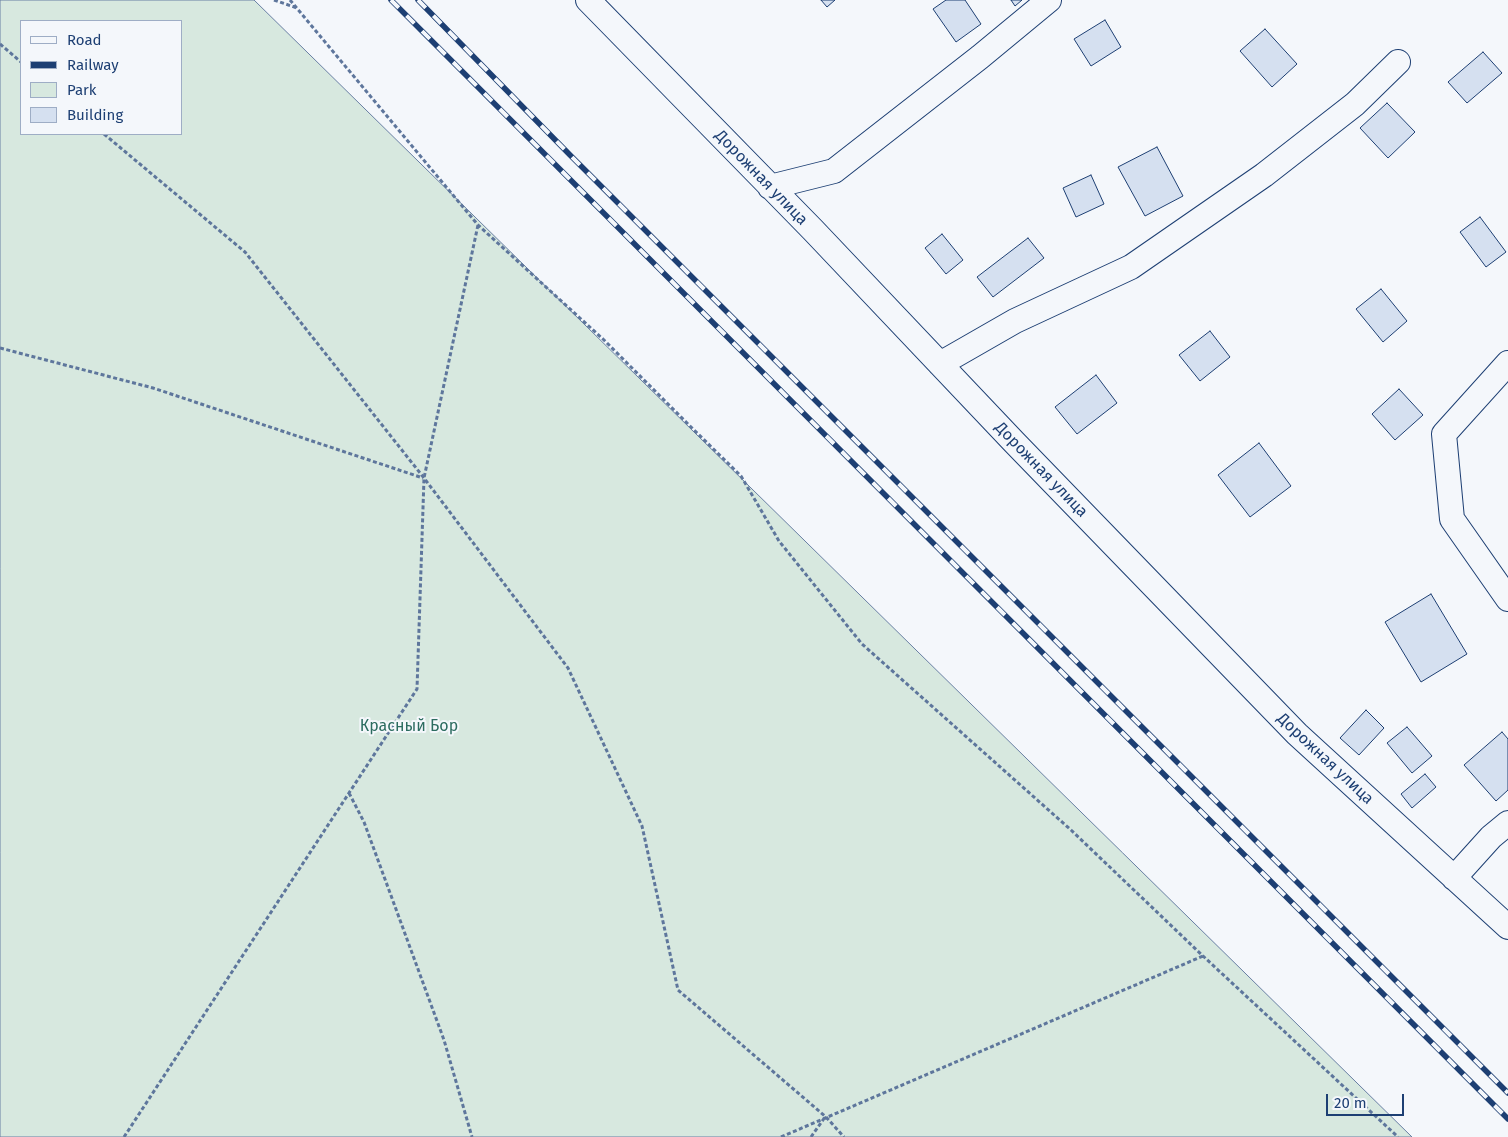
<!DOCTYPE html>
<meta charset="utf-8">
<style>
body{margin:0}
#map{position:relative;width:1508px;height:1137px;overflow:hidden;background:#f4f7fb;font-family:"Fira Sans",sans-serif}
canvas{display:block}
.legend{position:absolute;left:20px;top:20px;width:162px;height:115px;box-sizing:border-box;background:#f4f7fb;border:1px solid #9eadc5;margin:0;padding:6px 9px;list-style:none;font-size:15px;color:#1d3f73}
.legend li{display:flex;align-items:center;gap:10px;height:25px}
.legend b{width:25px;border:1px solid #9eadc5}
.scale{position:absolute;left:1326px;top:1094px;width:78px;height:22px;box-sizing:border-box;border:2px solid #1d3f73;border-top:0;padding-left:6px;font-size:15px;line-height:18px;white-space:nowrap;color:#1d3f73;-webkit-text-stroke:4px #f4f7fb;paint-order:stroke}
</style>
<div id="map">
<canvas width="1508" height="1137"></canvas>
<ul class="legend">
<li><b style="height:6px;background:#f4f7fb"></b>Road</li>
<li><b style="height:6px;background:#1d3f73"></b>Railway</li>
<li><b style="height:14px;background:#d7e8df"></b>Park</li>
<li><b style="height:14px;background:#d5e0f0"></b>Building</li>
</ul>
<div class="scale">20 m</div>
</div>
<script>
const c = document.querySelector('canvas').getContext('2d');
c.lineJoin = 'round';
function fill(path, color) {
  c.fillStyle = color;
  c.fill(path, 'evenodd');
}
function poly(rows) {
  const path = new Path2D();
  for (const r of rows) {
    path.moveTo(r[0], r[1]);
    for (let i = 2; i < r.length; i += 2) path.lineTo(r[i], r[i + 1]);
  }
  return path;
}
function strokePath(path, color, width, dash) {
  c.strokeStyle = color;
  c.lineWidth = width;
  c.lineCap = dash ? 'butt' : 'round';
  c.setLineDash(dash || []);
  c.stroke(path);
}
function drawText(font, color, halo, rows, align = 'center') {
  c.font = font + ' "Fira Sans",sans-serif';
  c.lineWidth = 4;
  c.setLineDash([]);
  c.textBaseline = 'middle';
  c.strokeStyle = halo;
  c.fillStyle = color;
  for (const [text, x, y, turn = 0] of rows) {
    c.save();
    c.translate(x, y);
    c.rotate((+turn || 0) * Math.PI / 180);
    c.textAlign = isNaN(turn) ? turn : align;
    if (halo) c.strokeText(text, 0, 0);
    c.fillText(text, 0, 0);
    c.restore();
  }
}
const green = poly([
 [0,0,254,0,1412,1137,0,1137,0,0],
 [21,21,181,21,181,134,21,134,21,21]
]);
fill(green, '#d7e8df');
strokePath(green, '#687fa3', 1);
const building = poly([
 [821,0,835,0,827,7,821,0],
 [946,0,965,0,981,24,956,42,933,9,946,0],
 [1011,0,1022,0,1015,6,1011,0],
 [1105,20,1121,47,1091,66,1074,39,1105,20],
 [1265,29,1297,64,1272,87,1240,51,1265,29],
 [1483,52,1502,73,1467,103,1448,82,1483,52],
 [1387,103,1415,132,1388,158,1360,128,1387,103],
 [1157,147,1183,196,1145,216,1118,167,1157,147],
 [1091,175,1104,204,1076,217,1063,188,1091,175],
 [1480,217,1506,252,1486,267,1460,232,1480,217],
 [942,234,963,260,946,274,925,248,942,234],
 [1028,238,1044,258,993,297,977,277,1028,238],
 [1381,289,1407,321,1383,342,1356,309,1381,289],
 [1210,331,1230,357,1200,381,1179,355,1210,331],
 [1096,375,1117,403,1077,434,1055,407,1096,375],
 [1399,389,1423,415,1395,440,1372,414,1399,389],
 [1259,443,1291,486,1250,517,1218,475,1259,443],
 [1431,594,1467,654,1421,682,1385,622,1431,594],
 [1366,710,1384,728,1359,755,1340,738,1366,710],
 [1407,727,1432,756,1412,773,1387,743,1407,727],
 [1502,732,1508,739,1508,790,1496,801,1464,765,1502,732],
 [1425,774,1436,787,1412,808,1401,794,1425,774]
]);
fill(building, '#d5e0f0');
strokePath(building, '#1d3f73', 1);
const minor = poly([
 [588,0,813,230,1014,442,1297,734,1508,927],
 [770,187,834,171,980,57,1049,0],
 [1508,363,1444,434,1452,519,1508,599],
 [940,364,1015,321,1131,267,1264,175,1355,104,1398,62],
 [1454,878,1491,837,1508,823]
]);
strokePath(minor, '#1d3f73', 26);
strokePath(poly([
 [274,0,297,8],
 [290,0,478,225,604,340,691,427,741,476,779,541,862,644,1071,830,1203,956,1398,1137],
 [0,44,21,62],
 [104,134,245,252,424,478,568,668,642,826,678,990,826,1117,844,1137],
 [0,348,153,388,423,478],
 [349,793,364,822,444,1040,472,1137],
 [124,1137,417,689,424,478,478,225],
 [781,1137,1203,956],
 [811,1137,825,1117]
]), '#5e769c', 3, [4, 2.5]);
strokePath(minor, '#f4f7fb', 24);
const rail = poly([
 [391,0,1508,1119],
 [418,0,570,155,1508,1093]
]);
strokePath(rail, '#1d3f73', 5.5);
strokePath(rail, '#f4f7fb', 4, [11]);
drawText('16px', '#1d3f73', '#f4f7fb', [
 ["Дорожная улица",761,178,46],
 ["Дорожная улица",1041,470,46],
 ["Дорожная улица",1325,759,43]
]);
drawText('16px', '#2c6c60', '#f4f7fb', [
 ["Красный Бор",409,727]
]);
</script>
